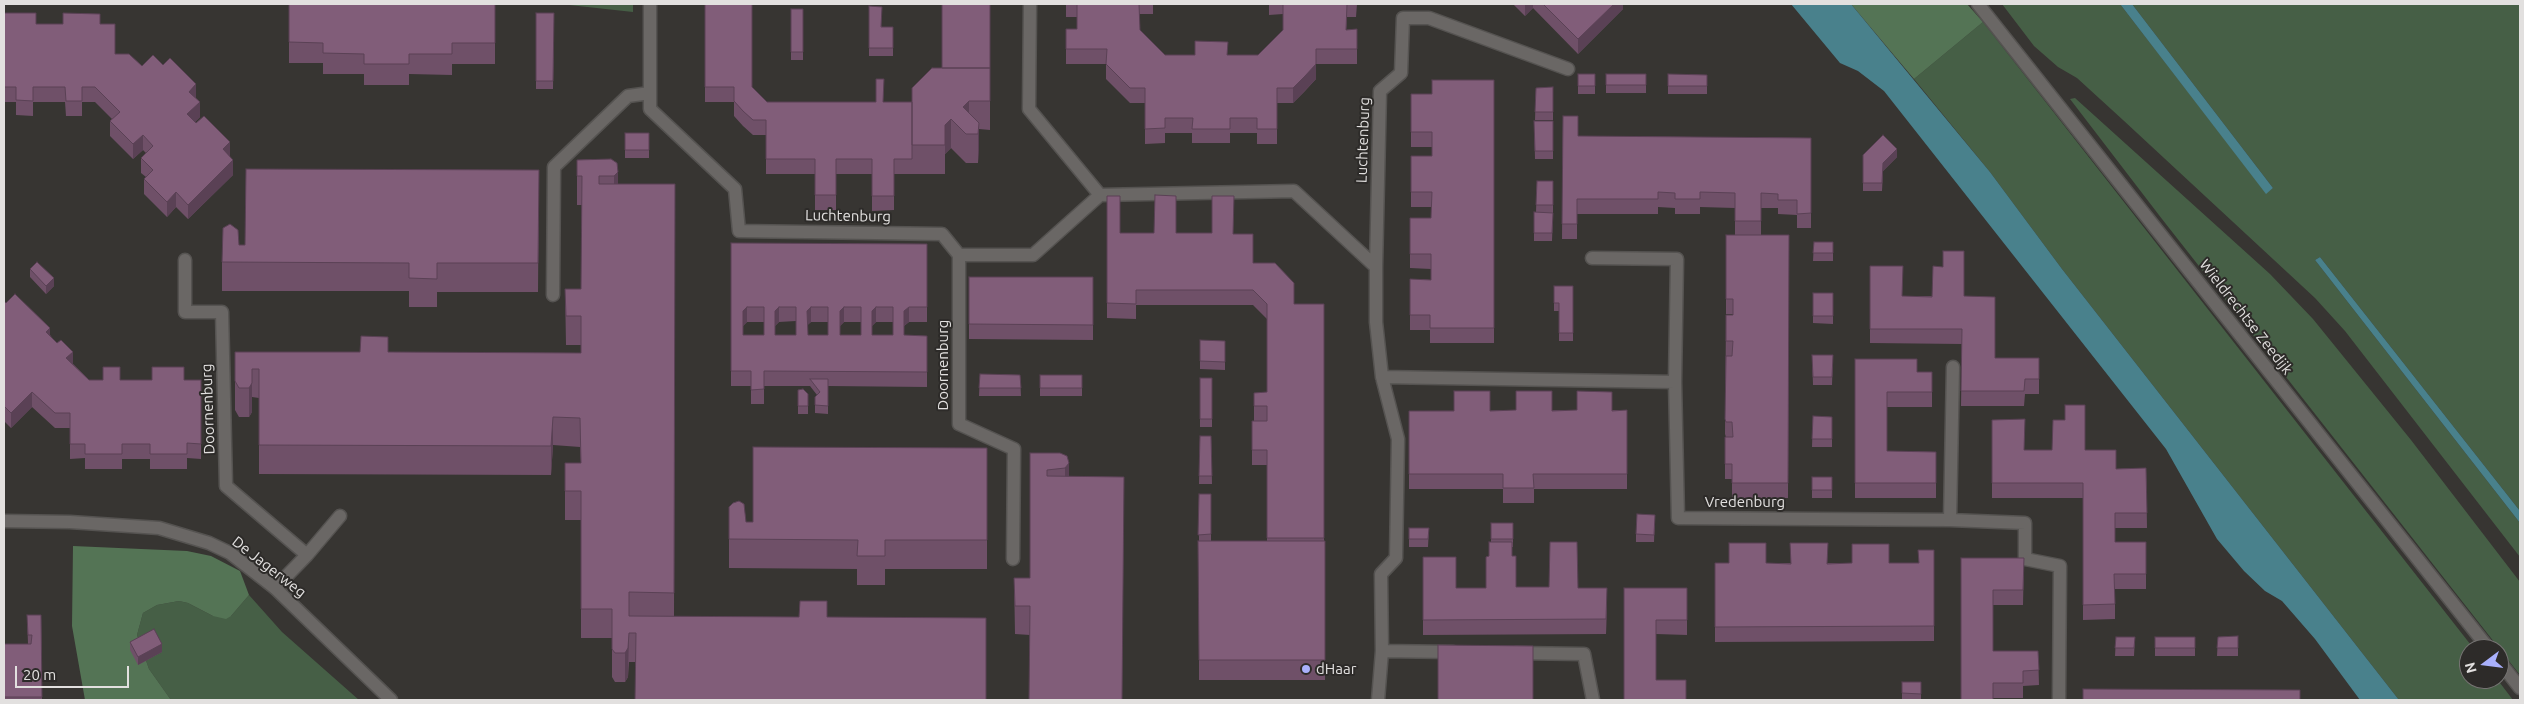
<!DOCTYPE html>
<style>
body{margin:0}
#map{position:relative;width:2524px;height:704px;overflow:hidden;background:#373532;font-family:Ubuntu,sans-serif}
canvas{display:block}
.frame{position:absolute;inset:0;border:5px solid #e2e0df;pointer-events:none}
.north{position:absolute;left:2459px;top:639px;width:50px;height:50px;box-sizing:border-box;background:#2d2b29;border:1px solid #757372;border-radius:50%;rotate:255deg;font-size:14px;font-weight:700;line-height:20px;text-align:center;color:#e2e0df}
.north::after{content:'';display:block;margin:auto;width:18px;height:22px;background:#a9b0fc;clip-path:polygon(50% 0,100% 100%,50% 72%,0 100%)}
.scale{position:absolute;left:15px;top:666px;width:114px;height:22px;box-sizing:border-box;border:2px solid #e2e0df;border-top:0;padding-left:6px;font-size:15px;line-height:18px;white-space:nowrap;color:#e2e0df;-webkit-text-stroke:4px #2d2b29;paint-order:stroke}
</style>
<div id="map">
<canvas width="2524" height="704"></canvas>
<div class="frame"></div>
<div class="north">N</div>
<div class="scale">20 m</div>
</div>
<script>
const c = document.querySelector('canvas').getContext('2d');
c.lineJoin = 'round';
function fill(path, color) {
  c.fillStyle = color;
  c.fill(path, 'evenodd');
}
function poly(rows) {
  const path = new Path2D();
  for (const r of rows) {
    path.moveTo(r[0], r[1]);
    for (let i = 2; i < r.length; i += 2) path.lineTo(r[i], r[i + 1]);
  }
  return path;
}
function strokePath(path, color, width, dash) {
  c.strokeStyle = color;
  c.lineWidth = width;
  c.lineCap = dash ? 'butt' : 'round';
  c.setLineDash(dash || []);
  c.stroke(path);
}
function drawText(font, color, halo, rows, align = 'center') {
  c.font = font + ' Ubuntu,sans-serif';
  c.lineWidth = 4;
  c.setLineDash([]);
  c.textBaseline = 'middle';
  c.strokeStyle = halo;
  c.fillStyle = color;
  for (const [text, x, y, turn = 0] of rows) {
    c.save();
    c.translate(x, y);
    c.rotate((+turn || 0) * Math.PI / 180);
    c.textAlign = isNaN(turn) ? turn : align;
    if (halo) c.strokeText(text, 0, 0);
    c.fillText(text, 0, 0);
    c.restore();
  }
}
fill(poly([
 [560,4,633,4,633,12],
 [2002,4,2120,4,2266,193,2273,188,2132,4,2520,4,2520,511,2320,257,2315,260,2520,523,2520,557,2345,331,2315,298,2123,120,2077,78,2058,67,2034,46],
 [1983,22,2474,649,2469,649,2469,679,2497,679,2513,700,2399,700,2062,269,1990,172,1914,79],
 [2075,98,2270,274,2313,319,2411,440,2520,582,2520,675,2162,219,2070,99],
 [249,595,282,632,359,700,171,700,149,669,137,635,143,613,157,605,179,601,188,603,213,616,231,616]
]), '#465f46');
fill(poly([
 [1851,4,1967,4,1983,22,1914,79],
 [73,546,187,551,211,556,240,571,249,595,231,616,226,619,213,616,188,603,179,601,157,605,143,613,137,635,149,669,171,700,85,700,72,626]
]), '#547455');
fill(poly([
 [1791,4,1851,4,1990,172,2062,269,2399,700,2360,700,2315,639,2282,601,2265,591,2244,571,2217,539,2166,449,1884,91,1858,71,1840,63],
 [2120,4,2132,4,2273,188,2266,194],
 [2320,257,2520,511,2520,523,2315,260]
]), '#49818c');
const street = poly([
 [650,4,650,109,735,189,739,231,942,234,959,255,1033,255,1100,195,1294,191,1376,267,1376,322,1382,377,1398,439,1396,558,1381,574,1382,651],
 [1030,4,1029,109,1100,195],
 [1978,4,2489,649],
 [959,255,959,424,1014,449,1013,559],
 [1592,258,1677,259,1675,382],
 [185,260,185,312,222,312,226,486,307,555,275,588],
 [1376,267,1380,91,1401,73,1403,18,1429,18,1568,69],
 [553,295,554,167,628,96,650,93],
 [1382,377,1675,382,1678,518,1950,520,1953,367],
 [1950,520,2025,523,2025,559,2060,566,2059,700],
 [307,555,340,516],
 [1516,653,1584,654,1593,700],
 [2499,661,2520,688],
 [1378,700,1382,651,1453,652]
]);
const secondary = poly([
 [4,521,70,522,159,528,209,543,230,553,275,588,391,700]
]);
strokePath(street, '#555351', 15);
strokePath(secondary, '#555351', 15);
strokePath(street, '#6a6765', 12);
strokePath(secondary, '#6a6765', 12);
fill(poly([
 [289,4,495,4,495,64,452,64,452,75,409,74,409,85,364,85,364,74,323,74,323,63,289,63],
 [705,4,752,87,767,102,912,102,942,68,990,4,990,130,979,129,978,163,966,163,951,148,945,154,945,174,894,174,894,210,872,211,872,174,836,174,836,210,815,210,815,174,766,174,766,135,753,135,743,126,734,116,734,102,705,102],
 [1066,4,1153,4,1153,14,1139,14,1140,30,1165,55,1195,55,1195,41,1228,55,1258,55,1283,30,1283,14,1269,15,1269,4,1357,4,1356,17,1347,17,1346,30,1357,29,1357,64,1316,64,1316,79,1305,91,1293,103,1277,103,1277,144,1257,144,1257,133,1230,133,1230,143,1192,143,1192,133,1165,133,1165,143,1145,144,1145,103,1130,103,1106,79,1106,64,1066,64,1066,29,1077,29,1077,17,1066,17],
 [1513,4,1623,4,1623,9,1578,54,1533,8,1525,16],
 [869,6,882,27,893,27,893,56,869,56],
 [791,9,803,9,803,60,791,60],
 [4,13,36,24,100,24,115,54,142,66,196,99,200,117,195,122,230,157,233,175,188,219,176,207,167,217,144,194,144,179,146,177,141,173,141,158,146,153,143,150,133,159,110,136,110,121,112,119,95,102,82,102,82,116,66,116,65,102,33,102,33,116,16,115,16,102,4,102],
 [536,13,554,13,553,89,536,89],
 [1595,74,1595,94,1578,94,1578,86],
 [1606,74,1646,74,1646,93,1606,93],
 [1668,74,1707,75,1707,94,1668,94],
 [1494,80,1494,343,1430,343,1430,330,1410,330,1410,279,1431,280,1431,269,1410,268,1410,218,1431,218,1431,207,1411,207,1411,156,1432,156,1432,147,1411,147,1411,94,1432,94],
 [1553,87,1553,120,1535,120,1536,88],
 [1563,116,1578,136,1811,138,1811,228,1797,228,1797,215,1778,214,1778,208,1761,208,1761,235,1789,235,1788,498,1732,498,1732,479,1725,479,1725,437,1732,437,1726,437,1725,434,1726,315,1733,315,1733,314,1726,314,1726,235,1735,235,1735,208,1700,207,1700,214,1675,214,1675,208,1658,207,1658,214,1577,214,1577,239,1562,239],
 [1534,121,1553,151,1553,159,1535,159],
 [625,133,649,150,649,158,625,158],
 [1863,155,1897,157,1883,171,1882,191,1863,191],
 [611,159,618,184,675,184,674,617,827,617,635,662,629,662,628,677,625,682,615,682,612,677,612,638,581,638,581,520,565,520,565,463,581,463,580,447,553,445,551,475,259,474,259,398,252,397,252,412,249,417,239,417,235,410,235,352,581,353,581,345,566,345,565,289,581,289,582,205,577,205,577,160],
 [539,170,538,292,437,292,437,307,409,307,409,291,222,291,222,262,239,245,245,245],
 [1537,181,1553,181,1553,213,1552,241,1534,241,1534,212,1536,212],
 [1107,196,1120,233,1234,234,1253,263,1294,304,1324,304,1324,541,1325,541,1325,680,1199,680,1199,494,1211,494,1211,541,1267,541,1267,465,1252,465,1252,450,1267,421,1254,421,1254,406,1267,392,1267,319,1253,305,1136,305,1136,319,1107,318],
 [1814,242,1833,242,1833,261,1813,261],
 [731,243,927,244,927,322,909,322,904,326,904,335,927,336,927,387,828,386,828,414,815,413,815,397,817,395,810,386,764,386,764,404,751,404,751,386,731,386],
 [796,321,796,335,775,335,775,326,779,322],
 [747,322,764,322,764,335,743,335,743,326],
 [811,322,828,322,828,335,808,335,807,325],
 [844,322,861,322,861,335,840,335,840,326],
 [876,322,893,322,893,335,872,335,872,326],
 [1870,266,1902,296,1964,296,1995,358,2039,358,2039,394,2025,394,2024,406,1961,406,1962,344,1870,343],
 [30,269,54,286,46,294,30,277],
 [969,277,1093,277,1093,340,969,339],
 [1554,286,1573,286,1573,341,1559,341,1559,311,1554,311],
 [1813,293,1833,293,1833,324,1813,323],
 [4,301,50,335,73,364,89,380,152,380,152,367,184,380,201,380,201,459,187,458,187,469,150,469,150,459,122,459,122,469,85,469,85,458,70,459,70,428,55,428,32,407,11,428,4,421],
 [1225,341,1225,370,1200,369,1200,361],
 [1812,355,1833,355,1832,385,1813,385],
 [1855,359,1917,372,1932,372,1932,407,1887,407,1887,451,1936,452,1936,498,1855,498],
 [980,374,1020,375,1021,396,979,396],
 [1040,375,1082,375,1082,396,1040,396],
 [1200,378,1212,378,1212,427,1200,427],
 [798,390,808,394,808,414,798,414],
 [1627,410,1627,489,1534,489,1534,503,1503,503,1503,489,1409,489,1409,411],
 [1813,416,1832,417,1832,447,1812,447],
 [1992,420,2024,450,2085,450,2116,469,2146,468,2147,528,2115,528,2115,542,2146,542,2146,589,2115,589,2115,619,2083,620,2083,498,1992,498],
 [1200,436,1211,436,1212,484,1199,484],
 [987,448,987,569,885,569,885,585,857,585,857,569,729,568,729,507,746,522,753,522],
 [1030,453,1069,463,1030,635,1015,634,1014,578,1030,578],
 [1812,477,1832,477,1832,498,1812,498],
 [1655,515,1654,542,1636,542,1636,534],
 [1491,523,1513,523,1513,547,1512,547,1512,556,1516,587,1578,588,1607,602,1606,634,1423,635,1423,557,1456,588,1486,588,1489,556,1491,542],
 [1409,528,1429,528,1428,547,1409,547],
 [1934,550,1934,641,1715,642,1715,563,1918,563],
 [1961,558,2024,558,2023,605,1993,605,1993,651,2038,651,2039,685,2023,686,2023,698,1993,698],
 [1624,588,1687,588,1687,635,1656,634,1656,680,1624,700],
 [27,615,41,615,42,700,4,700,4,644,28,644],
 [2238,636,2238,656,2217,656,2218,637],
 [2116,637,2135,637,2134,656,2115,656],
 [2155,637,2195,637,2195,656,2155,656],
 [130,642,162,652,138,665,130,650],
 [1902,682,1921,682,1921,700,1902,700]
]), '#6f5068');
fill(poly([
 [1525,4,1533,4,1533,8,1525,16],
 [1614,4,1623,4,1623,9,1578,54,1578,39],
 [1316,64,1316,79,1293,103,1293,88],
 [196,84,196,99,189,92],
 [969,101,969,129,963,107],
 [200,102,200,117,187,129,187,114],
 [951,119,951,148,945,154,945,174,945,125],
 [979,123,979,151,978,163,978,134],
 [143,135,143,150,133,159,133,144],
 [230,142,230,157,223,149],
 [1897,149,1897,157,1883,171,1882,191,1883,163],
 [233,160,233,175,188,219,188,205],
 [618,172,618,201,614,204,614,176],
 [176,192,176,207,167,217,167,202],
 [54,278,54,286,46,294,46,286],
 [747,307,747,322,743,326,743,311],
 [779,307,779,322,775,326,775,311],
 [811,307,811,322,807,326,807,311],
 [844,307,844,322,840,326,840,311],
 [876,307,876,322,872,326,872,311],
 [909,307,909,322,904,326,904,311],
 [50,328,50,343,46,332],
 [73,352,73,367,66,358],
 [252,369,252,412,249,417,249,388],
 [32,392,32,407,11,428,11,413],
 [553,417,553,445,551,475,551,446],
 [1069,463,1069,492,1065,497,1065,468],
 [1607,588,1607,602,1606,634,1606,619],
 [629,633,628,677,625,682,625,653],
 [162,644,162,652,138,665,138,657]
]), '#5a4155');
const building = poly([
 [289,4,495,4,495,43,452,43,452,54,409,54,409,64,364,64,364,54,323,53,323,43,289,42,289,4],
 [705,4,752,4,752,87,767,102,876,102,876,79,884,79,883,102,912,102,912,159,894,159,894,196,872,196,872,159,836,159,836,195,815,195,815,159,766,159,766,120,753,120,743,111,734,101,734,87,705,87,705,4],
 [942,4,990,4,990,68,942,68,942,4],
 [1077,4,1139,4,1140,30,1165,55,1195,55,1195,41,1228,42,1227,55,1258,55,1283,30,1283,4,1347,4,1346,30,1357,29,1357,49,1316,49,1316,64,1305,76,1293,88,1277,88,1277,129,1257,129,1257,118,1230,118,1230,129,1192,129,1193,118,1165,118,1165,128,1145,129,1145,88,1130,88,1106,64,1107,49,1066,49,1066,29,1077,29,1077,4],
 [1543,4,1614,4,1578,39,1543,4],
 [869,6,882,7,881,27,893,27,893,48,869,48,869,6],
 [791,9,803,9,803,52,791,52,791,9],
 [4,13,36,13,36,24,63,24,63,13,100,14,100,24,115,24,115,54,129,54,142,66,153,55,163,65,170,58,196,84,189,92,200,102,187,114,196,123,204,116,230,142,223,149,233,160,188,205,176,192,167,202,144,179,153,170,141,158,153,146,143,135,133,144,110,121,120,112,95,87,82,87,82,101,66,101,65,87,33,87,33,101,16,100,16,87,4,87,4,13],
 [536,13,554,13,553,81,536,81,536,13],
 [932,68,990,68,990,101,969,101,963,107,979,123,978,134,966,134,951,119,945,125,945,145,912,145,912,88,932,68],
 [1578,74,1595,74,1595,86,1578,86,1578,74],
 [1606,74,1646,74,1646,85,1606,85,1606,74],
 [1668,74,1707,75,1707,86,1668,86,1668,74],
 [1432,80,1494,80,1494,328,1430,328,1430,315,1410,315,1410,279,1431,280,1431,254,1410,254,1410,218,1431,218,1432,192,1411,192,1411,156,1432,156,1432,132,1411,132,1411,94,1432,94,1432,80],
 [1553,87,1553,112,1535,112,1536,88,1553,87],
 [1563,116,1578,116,1578,136,1811,138,1811,213,1797,214,1797,200,1778,200,1778,194,1761,193,1761,221,1735,221,1735,193,1700,192,1700,199,1675,199,1675,193,1658,192,1658,199,1577,199,1577,224,1562,224,1563,116],
 [1534,121,1553,121,1553,151,1535,151,1534,121],
 [625,133,649,133,649,150,625,150,625,133],
 [1883,135,1897,149,1883,163,1882,183,1863,183,1863,155,1883,135],
 [611,159,617,163,618,172,614,176,599,176,599,184,675,184,674,593,629,592,629,616,799,617,800,601,827,601,827,617,986,618,986,700,635,700,636,633,629,633,628,648,625,653,615,653,612,649,612,609,581,609,581,491,565,491,565,463,581,463,580,418,553,417,551,446,259,445,259,369,252,369,252,383,249,388,239,388,235,381,235,352,360,352,361,336,388,337,388,352,581,353,581,316,566,316,565,289,581,289,582,176,577,176,577,160,611,159],
 [246,169,539,170,538,263,437,263,437,279,409,278,409,263,222,262,223,228,230,224,238,230,239,245,245,245,246,169],
 [1537,181,1553,181,1553,205,1536,205,1537,181],
 [1155,195,1176,196,1176,233,1212,233,1212,196,1234,196,1233,234,1253,234,1253,263,1275,263,1294,283,1294,304,1324,304,1324,538,1267,538,1267,450,1252,450,1252,421,1267,421,1267,406,1254,406,1254,393,1267,392,1267,304,1253,290,1136,290,1136,304,1107,303,1107,196,1120,196,1120,233,1154,233,1155,195],
 [1534,212,1553,213,1552,233,1534,233,1534,212],
 [1726,235,1789,235,1788,483,1732,483,1732,464,1725,464,1725,437,1733,437,1732,422,1726,422,1725,419,1726,356,1732,356,1733,341,1726,341,1726,315,1733,315,1733,299,1726,299,1726,235],
 [1814,242,1833,242,1833,253,1813,253,1814,242],
 [731,243,927,244,927,307,909,307,904,311,904,335,927,336,927,372,764,371,764,389,751,390,751,371,731,371,731,243],
 [747,307,764,307,764,335,743,335,743,311,747,307],
 [779,307,796,307,796,335,775,335,775,311,779,307],
 [811,307,828,307,828,335,808,335,807,311,811,307],
 [844,307,861,307,861,335,840,335,840,311,844,307],
 [876,307,893,307,893,335,872,335,872,311,876,307],
 [1943,251,1964,251,1964,296,1995,297,1995,358,2039,358,2039,379,2025,379,2024,391,1961,391,1962,329,1870,329,1870,266,1903,266,1902,296,1932,297,1933,266,1943,267,1943,251],
 [37,262,54,278,46,286,30,269,37,262],
 [969,277,1093,277,1093,325,969,324,969,277],
 [1554,286,1573,286,1573,333,1559,333,1559,303,1554,303,1554,286],
 [1813,293,1833,293,1833,316,1813,316,1813,293],
 [15,294,50,328,46,332,57,343,61,340,73,352,66,358,89,380,103,380,103,367,120,367,120,380,152,380,152,367,184,367,184,380,201,380,201,444,187,443,187,454,150,454,150,444,122,444,122,454,85,454,85,444,70,444,70,413,55,413,32,392,11,413,4,406,4,301,6,303,15,294],
 [1200,340,1225,341,1225,362,1200,361,1200,340],
 [1812,355,1833,355,1832,377,1813,377,1812,355],
 [1855,359,1917,359,1917,372,1932,372,1932,392,1887,392,1887,451,1936,452,1936,483,1855,483,1855,359],
 [980,374,1020,375,1021,388,979,388,980,374],
 [1040,375,1082,375,1082,388,1040,388,1040,375],
 [1200,378,1212,378,1212,419,1200,419,1200,378],
 [810,379,828,379,828,406,815,405,815,397,820,392,810,379],
 [803,389,808,394,808,406,798,406,798,390,803,389],
 [1454,391,1490,391,1490,411,1516,410,1516,391,1552,391,1552,411,1577,410,1577,391,1612,392,1612,411,1627,410,1627,474,1533,474,1534,488,1503,488,1503,474,1409,474,1409,411,1454,411,1454,391],
 [2065,405,2085,405,2085,450,2116,450,2116,469,2146,468,2147,513,2115,513,2115,542,2146,542,2146,574,2114,574,2115,604,2083,605,2083,483,1992,483,1992,420,2025,419,2024,450,2052,450,2053,420,2065,420,2065,405],
 [1813,416,1832,417,1832,439,1812,439,1813,416],
 [1200,436,1211,436,1212,476,1199,476,1200,436],
 [753,447,987,448,987,540,885,540,885,556,857,556,858,540,729,539,729,507,733,503,739,501,744,504,746,522,753,522,753,447],
 [1030,453,1060,453,1067,456,1069,463,1065,468,1047,470,1047,476,1124,477,1122,700,1029,700,1030,606,1015,606,1014,578,1030,578,1030,453],
 [1812,477,1832,477,1832,490,1812,490,1812,477],
 [1199,494,1211,494,1211,534,1198,535,1199,494],
 [1637,514,1655,515,1654,535,1636,534,1637,514],
 [1491,523,1513,523,1513,539,1491,539,1491,523],
 [1409,528,1429,528,1428,539,1409,539,1409,528],
 [1198,541,1325,541,1325,660,1199,660,1198,541],
 [1489,542,1512,542,1512,556,1516,556,1516,587,1549,587,1550,542,1577,542,1578,588,1607,588,1606,619,1423,620,1423,557,1456,557,1456,588,1486,588,1486,557,1489,556,1489,542],
 [1729,543,1766,543,1766,563,1791,564,1790,543,1828,543,1827,564,1852,563,1852,544,1889,544,1889,563,1919,563,1918,550,1934,550,1934,626,1715,627,1715,563,1729,563,1729,543],
 [1961,558,2024,558,2023,590,1993,590,1993,651,2038,651,2039,670,2023,671,2023,683,1993,683,1993,700,1961,700,1961,558],
 [1624,588,1687,588,1687,620,1656,620,1656,680,1686,680,1686,700,1624,700,1624,588],
 [27,615,41,615,42,697,4,697,4,644,31,644,32,635,28,635,27,615],
 [154,629,162,644,138,657,130,642,154,629],
 [2238,636,2238,648,2217,648,2218,637,2238,636],
 [2116,637,2135,637,2134,648,2115,648,2116,637],
 [2155,637,2195,637,2195,648,2155,648,2155,637],
 [1438,645,1533,646,1533,700,1438,700,1438,645],
 [1902,682,1921,682,1921,694,1902,693,1902,682],
 [2083,689,2300,690,2300,700,2083,700,2083,689]
]);
fill(building, '#815d79');
strokePath(building, '#5a4155', 1);
for (const [x, y, r, color] of [
 [1306,669,5,"#a9b0fc"]
]) {
  const dot = new Path2D();
  dot.arc(x, y, r, 0, 2 * Math.PI);
  c.fillStyle = color;
  c.fill(dot);
  strokePath(dot, '#2d2b29', 2);
}
drawText('15px', '#e2e0df', '#2d2b29', [
 ["Luchtenburg",1363,140,-88],
 ["Luchtenburg",848,216,1],
 ["Wieldrechtse Zeedijk",2246,317,52],
 ["Doornenburg",943,365,-90],
 ["Doornenburg",208,409,-92],
 ["Vredenburg",1745,502],
 ["De Jagerweg",269,567,38]
]);
drawText('15px', '#e2e0df', '#2d2b29', [
 ["dHaar",1316,669]
], 'left');
</script>
